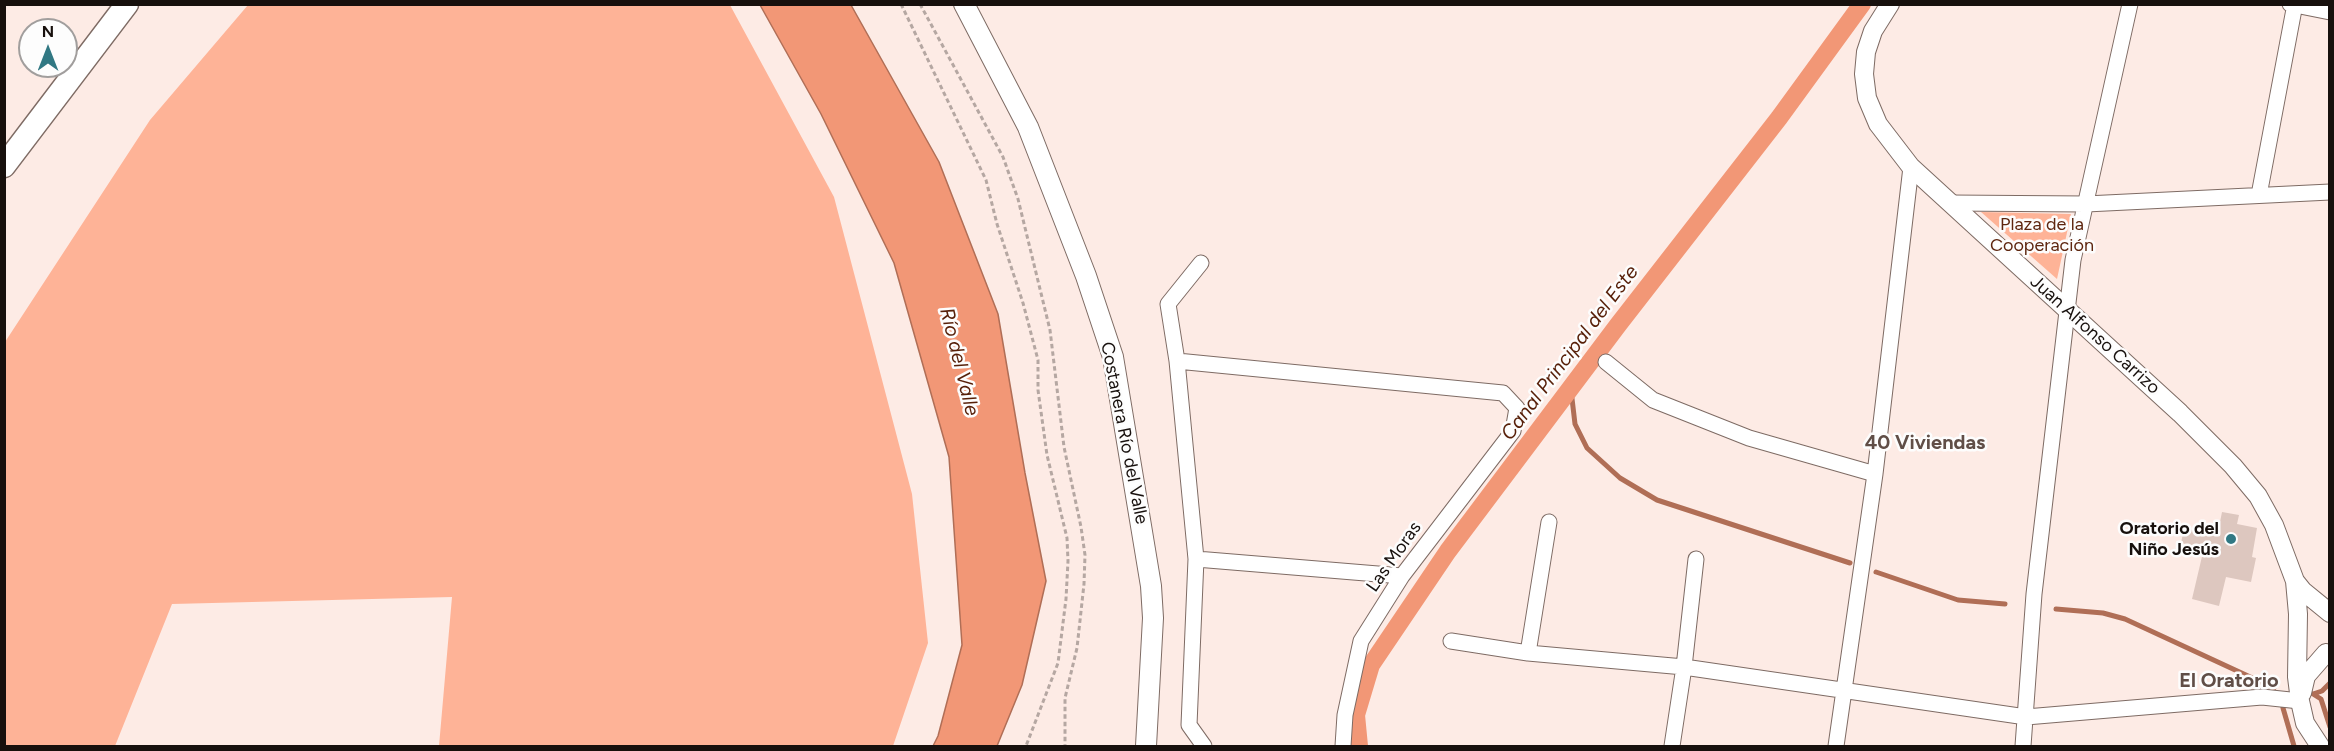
<!DOCTYPE html>
<meta charset="utf-8">
<style>
body{margin:0}
#map{position:relative;width:2334px;height:751px;overflow:hidden;background:#fdebe5;font-family:Figtree,sans-serif}
canvas{display:block}
.frame{position:absolute;inset:0;border:6px solid #17100d;pointer-events:none}
.north{position:absolute;left:18px;top:18px;width:60px;height:60px;box-sizing:border-box;background:#fdfdfd;border:2px solid #a19e9d;border-radius:50%;rotate:0deg;font-size:16px;font-weight:700;line-height:24px;text-align:center;color:#17100d}
.north::after{content:'';display:block;margin:auto;width:21px;height:27px;background:#317883;clip-path:polygon(50% 0,100% 100%,50% 72%,0 100%)}
</style>
<div id="map">
<canvas width="2334" height="751"></canvas>
<div class="frame"></div>
<div class="north">N</div>
</div>
<script>
const c = document.querySelector('canvas').getContext('2d');
c.lineJoin = 'round';
function fill(path, color) {
  c.fillStyle = color;
  c.fill(path, 'evenodd');
}
function poly(rows) {
  const path = new Path2D();
  for (const r of rows) {
    path.moveTo(r[0], r[1]);
    for (let i = 2; i < r.length; i += 2) path.lineTo(r[i], r[i + 1]);
  }
  return path;
}
function strokePath(path, color, width, dash) {
  c.strokeStyle = color;
  c.lineWidth = width;
  c.lineCap = dash ? 'butt' : 'round';
  c.setLineDash(dash || []);
  c.stroke(path);
}
function drawText(font, color, halo, rows, align = 'center') {
  c.font = font + ' Figtree,sans-serif';
  c.lineWidth = 5;
  c.setLineDash([]);
  c.textBaseline = 'middle';
  c.strokeStyle = halo;
  c.fillStyle = color;
  for (const [text, x, y, turn = 0] of rows) {
    c.save();
    c.translate(x, y);
    c.rotate((+turn || 0) * Math.PI / 180);
    c.textAlign = isNaN(turn) ? turn : align;
    if (halo) c.strokeText(text, 0, 0);
    c.fillText(text, 0, 0);
    c.restore();
  }
}
fill(poly([
 [248,5,730,5,834,197,912,494,928,643,893,746,439,746,452,597,172,604,115,746,5,746,5,342,150,120],
 [1981,212,2071,214,2057,279]
]), '#feb397');
const water = poly([
 [760,5,851,5,939,162,998,314,1025,473,1046,581,1022,685,997,746,933,746,938,736,962,645,949,457,894,263,821,114,760,5]
]);
fill(water, '#f29776');
strokePath(water, '#b06e56', 1.5);
strokePath(poly([
 [1571,390,1575,424,1587,448,1620,478,1657,500,1850,563],
 [1876,572,1958,600,2005,604],
 [2056,609,2103,613,2125,619,2274,688],
 [2313,694,2321,699,2330,727],
 [2313,694,2322,691,2330,683],
 [2283,708,2294,746]
]), '#b06e56', 5);
strokePath(poly([
 [1359,746,1356,715,1371,665,1448,551,1618,325,1779,118,1862,4]
]), '#f29776', 18);
fill(poly([
 [2222,512,2239,515,2237,524,2257,528,2252,557,2256,558,2251,582,2226,577,2219,606,2192,599,2204,548,2181,543,2184,528,2207,533,2209,525,2219,527]
]), '#ddc7bf');
const minor = poly([
 [2290,4,2330,12],
 [2259,195,2295,4],
 [1950,203,2086,204,2330,192],
 [1201,263,1168,304,1177,361,1196,559,1189,725,1204,746],
 [1177,361,1503,393,1517,408,1513,431,1402,576,1361,641,1345,715,1343,746],
 [1606,362,1653,400,1749,438,1875,474],
 [1196,559,1402,576],
 [1451,641,1528,653,1684,667,2026,717,2262,697,2300,701],
 [1528,653,1549,522],
 [1672,746,1684,667,1696,559],
 [1836,746,1875,474,1911,167],
 [2023,746,2034,594,2073,260,2130,4]
]);
const tertiary = poly([
 [1890,4,1873,31,1866,52,1864,74,1867,98,1878,124,1911,167,2180,413,2233,466,2258,496,2274,525,2295,581,2298,614,2297,677,2300,701,2305,723,2320,746],
 [2295,581,2303,591,2330,613],
 [2302,693,2306,676,2326,653]
]);
const secondary = poly([
 [964,4,1028,127,1086,276,1113,357,1151,586,1153,618,1146,746]
]);
const primary = poly([
 [4,166,127,4]
]);
strokePath(minor, '#7e6b64', 17);
strokePath(tertiary, '#7e6b64', 20);
strokePath(secondary, '#7e6b64', 22);
strokePath(primary, '#7e6b64', 25);
strokePath(poly([
 [901,4,986,180,997,224,1023,303,1038,360,1038,390,1047,455,1067,538,1068,561,1066,599,1058,663,1026,746],
 [920,4,1003,157,1018,199,1050,330,1064,447,1081,527,1085,555,1084,584,1077,648,1065,698,1065,746]
]), '#b5a7a2', 3, [4.5, 3]);
strokePath(minor, '#fff', 15);
strokePath(tertiary, '#fff', 18);
strokePath(secondary, '#fff', 20);
strokePath(primary, '#fff', 22);
for (const [x, y, r, color] of [
 [2231,539,6,"#317883"]
]) {
  const dot = new Path2D();
  dot.arc(x, y, r, 0, 2 * Math.PI);
  c.fillStyle = color;
  c.fill(dot);
  strokePath(dot, '#fdfdfd', 2);
}
drawText('18px', '#5e260f', '#fdfdfd', [
 ["Plaza de la",2042,225],
 ["Cooperación",2042,246]
]);
drawText('18px', '#17100d', '#fdfdfd', [
 ["Juan Alfonso Carrizo",2095,335,42],
 ["Costanera Río del Valle",1124,433,79],
 ["Las Moras",1394,557,-55]
]);
drawText('bold 18px', '#17100d', '#fdfdfd', [
 ["Oratorio del",2219,529],
 ["Niño Jesús",2219,550]
], 'right');
drawText('italic 20px', '#571f08', '#fdfdfd', [
 ["Canal Principal del Este",1570,353,-53],
 ["Río del Valle",959,362,76]
]);
drawText('bold 20px', '#604e47', '#fdfdfd', [
 ["40 Viviendas",1925,443],
 ["El Oratorio",2229,681]
]);
</script>
